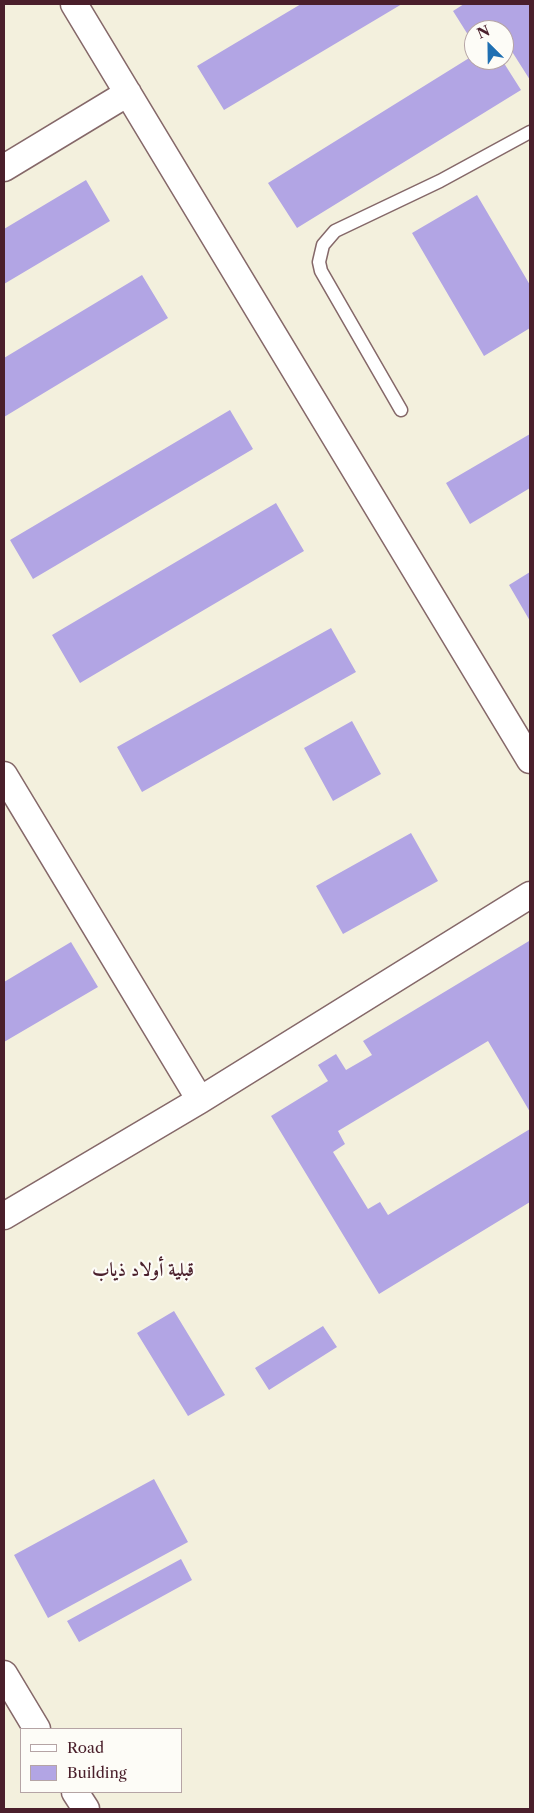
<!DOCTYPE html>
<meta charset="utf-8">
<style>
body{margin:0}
#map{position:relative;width:534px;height:1813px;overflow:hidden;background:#f3f0dd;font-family:"Libre Caslon Text",serif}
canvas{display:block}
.frame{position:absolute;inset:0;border:5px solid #4a1f2b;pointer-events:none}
.legend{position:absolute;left:20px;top:1728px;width:162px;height:65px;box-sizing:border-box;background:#fdfcf7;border:1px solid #b5a4a5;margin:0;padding:6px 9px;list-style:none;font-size:15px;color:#4a1f2b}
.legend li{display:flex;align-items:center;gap:10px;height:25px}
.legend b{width:25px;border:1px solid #b5a4a5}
.north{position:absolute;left:464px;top:20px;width:50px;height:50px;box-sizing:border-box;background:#fdfcf7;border:1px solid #b5a4a5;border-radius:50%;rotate:337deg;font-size:14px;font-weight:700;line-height:20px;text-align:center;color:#4a1f2b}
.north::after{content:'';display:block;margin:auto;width:18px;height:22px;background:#1f6fb2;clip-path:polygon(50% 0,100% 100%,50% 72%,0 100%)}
</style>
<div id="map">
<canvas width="534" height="1813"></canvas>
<div class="frame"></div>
<ul class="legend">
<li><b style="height:6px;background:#fff"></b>Road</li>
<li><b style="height:14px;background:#b2a5e4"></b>Building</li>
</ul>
<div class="north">N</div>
</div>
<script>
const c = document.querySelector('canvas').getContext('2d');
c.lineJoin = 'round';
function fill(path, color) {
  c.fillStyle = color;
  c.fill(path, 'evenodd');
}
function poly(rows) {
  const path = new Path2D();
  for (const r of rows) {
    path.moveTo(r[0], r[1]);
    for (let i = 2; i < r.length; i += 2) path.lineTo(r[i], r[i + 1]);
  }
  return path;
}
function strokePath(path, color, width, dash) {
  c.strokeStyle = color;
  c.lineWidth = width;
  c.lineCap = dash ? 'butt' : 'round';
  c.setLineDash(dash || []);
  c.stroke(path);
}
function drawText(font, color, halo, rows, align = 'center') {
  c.font = font + ' "Libre Caslon Text",Amiri,serif';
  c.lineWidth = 4.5;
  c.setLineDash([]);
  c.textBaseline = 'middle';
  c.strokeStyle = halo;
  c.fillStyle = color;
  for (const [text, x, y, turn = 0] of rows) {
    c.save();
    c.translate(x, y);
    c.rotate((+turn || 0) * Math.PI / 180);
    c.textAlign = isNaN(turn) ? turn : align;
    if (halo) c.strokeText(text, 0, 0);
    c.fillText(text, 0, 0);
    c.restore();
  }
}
fill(poly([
 [301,4,402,4,224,110,197,66],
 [464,4,530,4,530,80,504,39,504,30,498,30,494,23,483,30,474,30,474,36,470,38,453,11],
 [474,55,474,60,502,60,521,90,297,228,268,183],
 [86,180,110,221,4,284,4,229],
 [477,195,530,285,530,328,484,356,412,233],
 [142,275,168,318,4,417,4,358],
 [230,410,253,449,33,579,10,540],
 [530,434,530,488,470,524,446,483],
 [276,503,304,551,80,683,52,635],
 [530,572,530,621,509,585],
 [331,628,356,672,142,792,117,747],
 [352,721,381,774,333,801,304,748],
 [411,833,438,881,343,934,316,886],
 [529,941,530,1112,488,1041,338,1131,345,1144,333,1152,368,1209,380,1202,388,1215,530,1129,530,1202,379,1294,271,1116,328,1081,318,1065,336,1054,346,1070,372,1055,363,1041],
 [71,942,98,987,4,1042,4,982],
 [174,1311,225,1395,188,1416,137,1333],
 [323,1326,337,1347,269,1390,255,1368],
 [154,1479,188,1542,48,1618,14,1555],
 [181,1559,192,1580,79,1642,67,1621]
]), '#b2a5e4');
const lane = poly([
 [401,410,321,271,319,262,323,245,335,231,440,181,530,132]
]);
const street = poly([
 [74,4,530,760],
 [4,168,128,93],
 [4,775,200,1100],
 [4,1216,200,1100,530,895],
 [4,1674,37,1729],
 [75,1792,86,1809]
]);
strokePath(lane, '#856869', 15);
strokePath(street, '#856869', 29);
strokePath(lane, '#fff', 12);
strokePath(street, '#fff', 26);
drawText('bold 19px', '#4a1f2b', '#fdfcf7', [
 ["قبلية أولاد ذياب",143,1271]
]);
</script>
